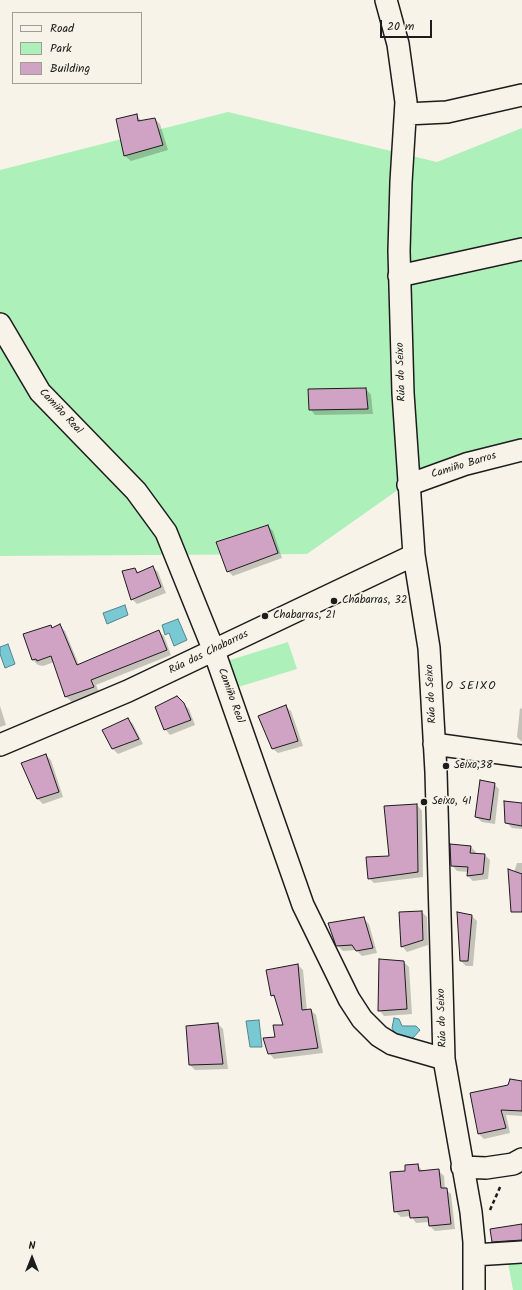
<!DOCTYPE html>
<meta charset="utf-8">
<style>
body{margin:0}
#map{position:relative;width:522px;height:1290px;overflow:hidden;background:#f7f3e8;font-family:Kalam,sans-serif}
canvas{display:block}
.legend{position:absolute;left:12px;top:12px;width:130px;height:72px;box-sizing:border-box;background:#f7f3e8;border:1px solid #9f9d96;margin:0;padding:5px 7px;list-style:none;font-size:12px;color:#1c1c1c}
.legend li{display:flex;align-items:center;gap:8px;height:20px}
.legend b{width:20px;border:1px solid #9f9d96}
.north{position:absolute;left:12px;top:1238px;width:40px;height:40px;-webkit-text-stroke:3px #f7f3e8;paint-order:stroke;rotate:0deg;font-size:11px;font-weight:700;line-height:16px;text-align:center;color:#1c1c1c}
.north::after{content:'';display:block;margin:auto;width:14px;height:18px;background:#1c1c1c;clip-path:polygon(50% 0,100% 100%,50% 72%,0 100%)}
.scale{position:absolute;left:380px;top:20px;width:52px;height:18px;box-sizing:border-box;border:2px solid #1c1c1c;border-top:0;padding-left:5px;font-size:12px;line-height:14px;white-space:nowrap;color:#1c1c1c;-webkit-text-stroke:3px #f7f3e8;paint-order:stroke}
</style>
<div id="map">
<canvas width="522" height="1290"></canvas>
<ul class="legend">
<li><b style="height:5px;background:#f7f3e8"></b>Road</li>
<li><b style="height:11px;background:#aef0ba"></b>Park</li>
<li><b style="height:11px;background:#d0a2c4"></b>Building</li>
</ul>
<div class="north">N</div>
<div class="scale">20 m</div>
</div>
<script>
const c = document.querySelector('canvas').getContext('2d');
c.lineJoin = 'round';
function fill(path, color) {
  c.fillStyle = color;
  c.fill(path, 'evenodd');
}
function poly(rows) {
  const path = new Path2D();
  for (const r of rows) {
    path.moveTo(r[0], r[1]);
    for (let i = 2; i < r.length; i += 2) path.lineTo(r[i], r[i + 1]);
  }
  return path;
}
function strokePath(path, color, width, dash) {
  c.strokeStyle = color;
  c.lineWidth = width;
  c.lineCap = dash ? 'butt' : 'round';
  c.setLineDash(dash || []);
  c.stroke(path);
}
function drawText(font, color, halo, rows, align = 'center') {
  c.font = font + ' Kalam,sans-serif';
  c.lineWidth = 4;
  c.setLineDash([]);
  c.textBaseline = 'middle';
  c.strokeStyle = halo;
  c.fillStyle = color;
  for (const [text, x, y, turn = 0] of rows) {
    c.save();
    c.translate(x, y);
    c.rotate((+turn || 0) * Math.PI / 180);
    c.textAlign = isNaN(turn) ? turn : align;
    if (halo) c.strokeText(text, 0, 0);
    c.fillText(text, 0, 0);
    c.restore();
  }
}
fill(poly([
 [228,112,437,162,522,128,522,446,419,475,307,554,0,556,0,170],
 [288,642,297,669,235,688,227,661],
 [522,1256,522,1290,513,1290,507,1258]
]), '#aef0ba');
const water = poly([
 [125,605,128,615,107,624,103,613,125,605],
 [178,619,187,640,174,646,169,633,165,635,162,625,178,619],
 [8,644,15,664,5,668,0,654,0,647,8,644],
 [394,1018,399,1019,402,1026,416,1026,420,1030,413,1038,409,1039,395,1033,392,1028,394,1018],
 [259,1020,262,1047,250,1047,246,1021,259,1020]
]);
fill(water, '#79c9d4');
strokePath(water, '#54848a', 1);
fill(poly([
 [136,115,142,121,155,119,160,124,168,150,131,161,125,156],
 [366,389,371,395,373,414,315,415,310,409],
 [268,526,273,531,282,558,233,576,228,571],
 [153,567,158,572,166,593,137,604,132,599,135,569,139,573],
 [51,626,53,628,60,626,65,631,79,665,158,631,164,636,171,655,96,685,99,692,72,702,66,697,54,662,43,666,38,665,33,660,24,635],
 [177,697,189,709,195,725,170,735,165,729],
 [0,706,6,725,0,727],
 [285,706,291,711,303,746,278,753,272,748],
 [520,708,522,709,522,742,517,737],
 [128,719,133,724,143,744,118,754,113,749,103,730],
 [46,755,51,760,63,797,43,804,38,799],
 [494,784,499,789,495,824,482,822,476,817],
 [522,804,522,829,512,828,506,822],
 [417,805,422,811,423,877,374,883,369,878,390,857],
 [471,847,476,852,475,855,485,855,490,860,488,879,473,881,468,876,468,872,457,871,452,865],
 [517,863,522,863,522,901,514,872],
 [422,912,427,917,428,945,407,952,402,946],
 [472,916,477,921,473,966,466,966,461,961],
 [363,918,369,924,377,953,362,956,356,950,343,951,337,945],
 [404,962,409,967,412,1014,384,1016,379,1010],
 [298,965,303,970,307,1011,311,1010,316,1015,323,1053,274,1059,269,1053,284,1026,277,1000,272,995],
 [218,1024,223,1029,228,1069,195,1070,190,1065],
 [522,1082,522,1116,506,1115,510,1133,484,1139,479,1134,471,1094],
 [418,1165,423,1172,438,1170,444,1176,445,1189,451,1194,455,1229,435,1231,430,1226,429,1222,416,1223,411,1216,401,1217,395,1211,407,1172],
 [522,1225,522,1245,498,1247,493,1241]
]), '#0003');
const building = poly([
 [137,114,138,121,155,118,163,145,124,156,116,119,137,114],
 [366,388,368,409,309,410,308,389,366,388],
 [268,525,278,553,227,572,216,542,268,525],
 [153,566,161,587,131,600,122,571,135,568,137,573,153,566],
 [60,624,77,665,159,630,167,650,91,680,94,687,65,697,51,656,37,661,36,659,32,660,23,634,51,625,52,628,60,624],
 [177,696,184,703,191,720,164,730,155,707,177,696],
 [286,705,298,741,272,749,258,716,286,705],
 [128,718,139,739,112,749,102,730,128,718],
 [46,754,59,792,37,799,21,763,46,754],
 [480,780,495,783,490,820,475,817,480,780],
 [504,801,522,803,522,826,505,823,504,801],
 [417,804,418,872,368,879,366,857,389,856,384,806,417,804],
 [450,844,471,846,470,853,485,854,483,874,467,876,468,867,451,866,450,844],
 [508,869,522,874,522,912,511,912,508,869],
 [422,911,423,940,401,947,399,912,422,911],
 [457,912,472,915,468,961,460,961,457,912],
 [364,917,373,948,356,951,352,945,336,946,328,923,364,917],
 [379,959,404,961,407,1009,378,1011,379,959],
 [298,964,302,1010,311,1009,318,1048,268,1054,263,1038,275,1037,273,1025,283,1025,274,995,271,996,266,970,298,964],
 [218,1023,223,1064,189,1065,186,1026,218,1023],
 [510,1079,522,1081,522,1111,501,1110,506,1128,478,1134,470,1093,508,1085,510,1079],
 [418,1164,419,1171,439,1169,441,1188,447,1188,451,1224,429,1226,428,1217,410,1218,409,1210,394,1212,390,1172,405,1171,405,1165,418,1164],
 [522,1224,522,1240,492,1242,490,1229,522,1224]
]);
fill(building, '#d0a2c4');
strokePath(building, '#1c1c1c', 1);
const minor = poly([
 [386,0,398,44,406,102,401,182,399,251,403,393,414,555,429,648,436,772,444,1059,471,1212,474,1242,474,1290],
 [406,114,447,112,522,95],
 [399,276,522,249],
 [0,324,40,392,136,491,166,532,214,651,303,905,349,999,362,1019,379,1036,392,1044,444,1059],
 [408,485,466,464,522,450],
 [434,744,522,756],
 [0,745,128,691,414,555],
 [462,1167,486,1168,513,1164,522,1159],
 [474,1255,522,1252]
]);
strokePath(minor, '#1c1c1c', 24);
strokePath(poly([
 [490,1210,501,1185]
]), '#1c1c1c', 2.5, [4, 3]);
strokePath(minor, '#f7f3e8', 21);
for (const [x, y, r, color] of [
 [334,601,4,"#1c1c1c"],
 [265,616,4,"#1c1c1c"],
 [446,766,4,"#1c1c1c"],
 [424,802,4,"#1c1c1c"]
]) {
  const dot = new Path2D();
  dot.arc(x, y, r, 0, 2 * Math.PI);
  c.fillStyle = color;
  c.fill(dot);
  strokePath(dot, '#f7f3e8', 1.5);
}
drawText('11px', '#1c1c1c', '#f7f3e8', [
 ["Rúa do Seixo",402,372,-92],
 ["Camiño Real",60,412,47],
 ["Camiño Barros",464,466,-17],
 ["Rúa das Chabarras",209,653,-26],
 ["Rúa do Seixo",432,694,-93],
 ["Camiño Real",230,696,70],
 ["Rúa do Seixo",443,1018,-92]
]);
drawText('11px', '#1c1c1c', '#f7f3e8', [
 ["Chabarras, 32",342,601],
 ["Chabarras, 21",273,616],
 ["Seixo,38",454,766],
 ["Seixo, 41",432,802]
], 'left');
c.letterSpacing = '1px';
drawText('12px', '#1c1c1c', '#f7f3e8', [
 ["O SEIXO",471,687]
]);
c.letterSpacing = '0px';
</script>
